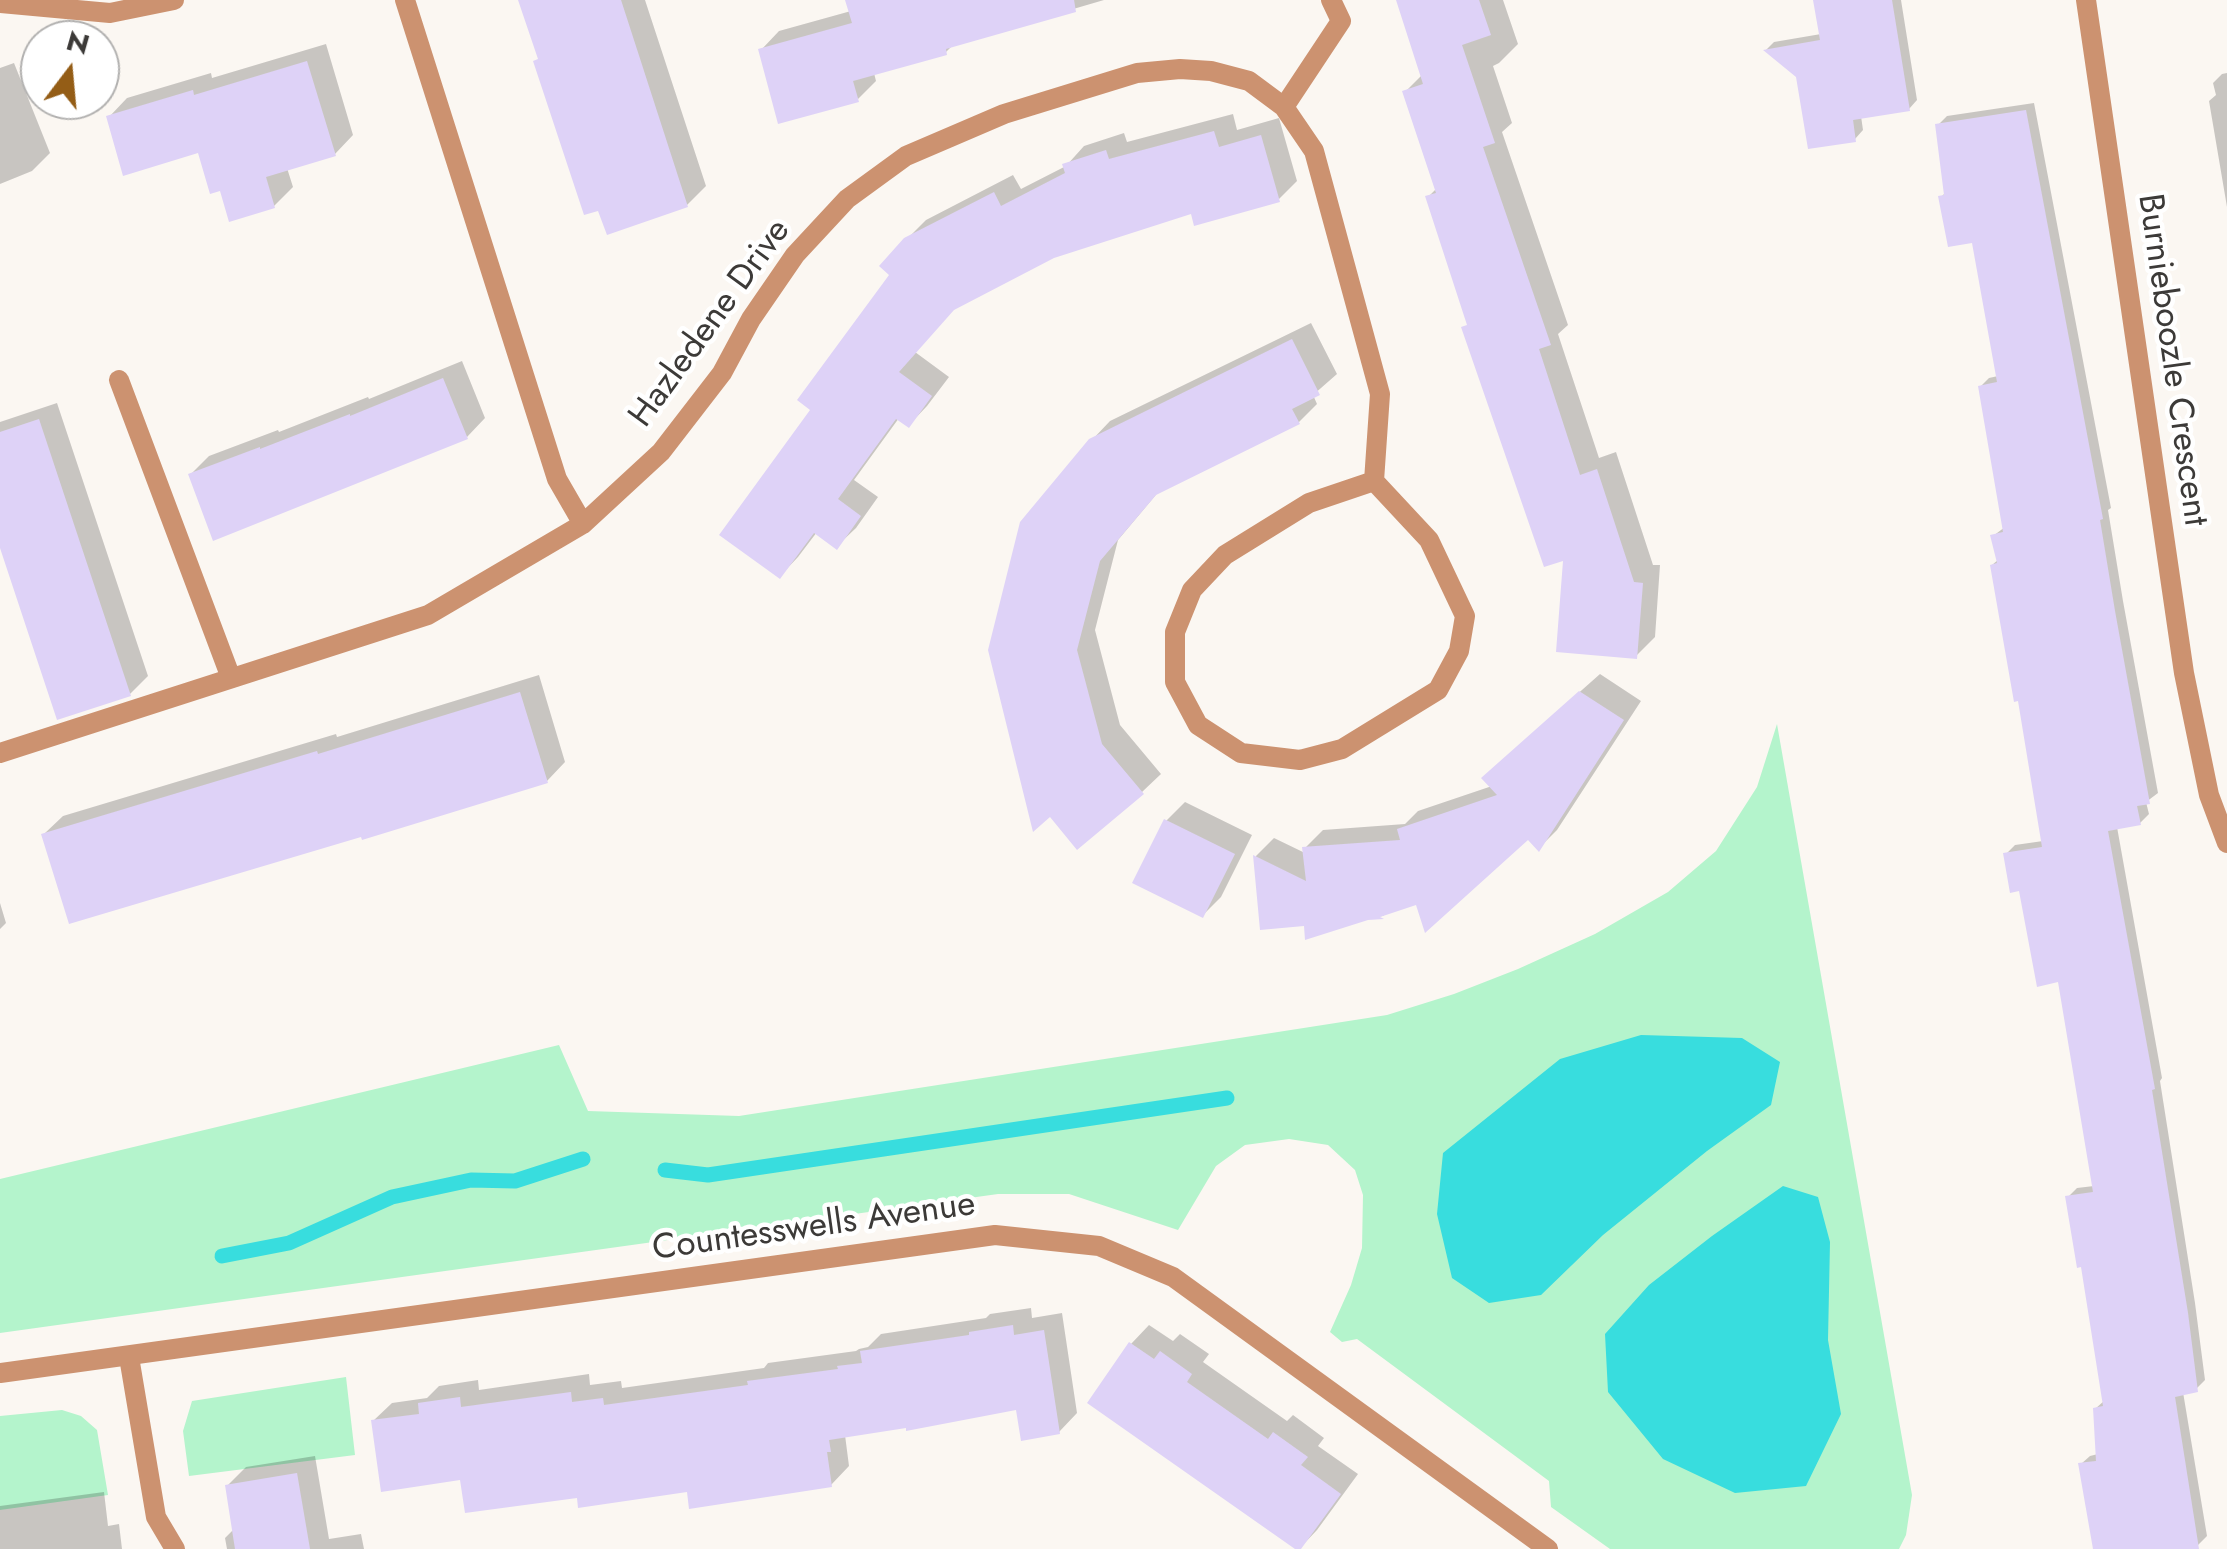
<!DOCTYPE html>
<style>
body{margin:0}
#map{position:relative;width:2227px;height:1549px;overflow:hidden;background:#fbf7f2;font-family:Jost,sans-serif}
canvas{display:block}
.north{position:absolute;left:20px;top:20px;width:100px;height:100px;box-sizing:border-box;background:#fff;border:2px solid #b1b0af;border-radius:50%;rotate:16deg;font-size:28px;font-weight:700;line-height:40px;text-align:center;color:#3c3a38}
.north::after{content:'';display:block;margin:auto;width:35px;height:45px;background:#945d16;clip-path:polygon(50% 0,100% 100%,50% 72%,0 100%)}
</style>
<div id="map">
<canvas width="2227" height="1549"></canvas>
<div class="north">N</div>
</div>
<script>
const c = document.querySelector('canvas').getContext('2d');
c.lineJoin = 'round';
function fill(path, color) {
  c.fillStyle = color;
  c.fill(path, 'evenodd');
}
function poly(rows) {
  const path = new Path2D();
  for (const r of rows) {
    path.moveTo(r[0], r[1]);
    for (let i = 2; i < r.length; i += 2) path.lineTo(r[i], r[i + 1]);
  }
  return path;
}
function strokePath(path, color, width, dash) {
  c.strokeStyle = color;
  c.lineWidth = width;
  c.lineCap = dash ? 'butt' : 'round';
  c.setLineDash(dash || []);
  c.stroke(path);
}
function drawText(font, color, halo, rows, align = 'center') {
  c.font = font + ' Jost,sans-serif';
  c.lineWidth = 9;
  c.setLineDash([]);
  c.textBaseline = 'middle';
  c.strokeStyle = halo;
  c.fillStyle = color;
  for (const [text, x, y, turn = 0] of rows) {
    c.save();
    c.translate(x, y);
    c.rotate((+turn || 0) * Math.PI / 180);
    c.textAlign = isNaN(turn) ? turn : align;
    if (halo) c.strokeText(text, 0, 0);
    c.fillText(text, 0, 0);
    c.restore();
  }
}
fill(poly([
 [1777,724,1912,1495,1906,1535,1899,1549,1610,1549,1551,1507,1549,1481,1357,1339,1342,1342,1330,1332,1351,1285,1362,1248,1363,1195,1355,1170,1328,1145,1289,1139,1245,1145,1216,1166,1178,1230,1069,1194,998,1194,0,1333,0,1179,559,1045,588,1111,739,1116,1387,1015,1454,994,1518,969,1595,934,1668,892,1716,851,1757,787],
 [346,1377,355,1455,189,1476,183,1431,192,1401],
 [62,1410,81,1416,97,1430,108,1495,0,1510,0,1416]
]), '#b4f4cc');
fill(poly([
 [1641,1035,1742,1038,1780,1062,1771,1105,1707,1151,1603,1235,1541,1295,1489,1303,1452,1278,1437,1214,1443,1153,1560,1059],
 [1783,1186,1818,1197,1830,1242,1828,1340,1841,1414,1806,1486,1735,1493,1663,1459,1608,1392,1605,1334,1649,1285,1712,1236]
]), '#38ddde');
fill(poly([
 [520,0,645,0,706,186,687,205],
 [852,0,1104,0,954,44,946,52,874,73,876,81,857,100,761,50,779,31,851,11],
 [1399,0,1503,0,1518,44,1499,63,1493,66,1512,123,1502,132,1568,325,1558,334,1599,458,1616,452,1653,565,1660,565,1655,637,1636,656,1566,557,1428,197,1437,188,1405,92,1423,74],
 [1816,0,1901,0,1917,100,1909,109,1861,116,1863,130,1855,139,1798,76,1766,50,1774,42,1821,34],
 [326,44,353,135,335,154,287,168,293,187,274,206,221,188,200,150,109,117,127,98,211,73,212,78],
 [14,63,50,153,32,171,0,184,0,68],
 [2227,73,2227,207,2209,101,2216,95,2213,83,2222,74],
 [2034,103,2111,508,2108,510,2123,601,2158,793,2146,802,2149,814,2140,823,2117,827,2162,1078,2160,1081,2195,1303,2205,1380,2196,1389,2183,1392,2207,1536,2198,1545,2175,1549,2095,1549,2081,1464,2090,1456,2098,1454,2095,1409,2105,1400,2083,1265,2068,1197,2077,1188,2094,1186,2061,979,2006,854,2015,845,2043,841,2020,699,1992,565,1999,559,1993,536,2005,527,1981,386,1989,378,1998,376,1974,240,1941,197,1947,191,1938,125,1947,116],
 [1233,114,1237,130,1279,118,1297,181,1278,200,1193,211,1053,255,956,306,915,352,949,377,927,406,909,425,899,418,854,480,878,497,856,528,837,546,817,532,798,557,780,576,813,409,892,274,906,240,926,220,1013,175,1021,189,1066,166,1084,146,1124,133,1127,142],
 [1311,323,1337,374,1313,395,1317,404,1299,422,1160,490,1118,540,1095,630,1120,725,1161,774,1142,792,1051,814,1091,441,1110,421],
 [462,361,485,418,467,437,191,474,209,456,278,430,279,432,368,397,369,399],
 [57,403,148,676,130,694,0,542,0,422],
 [1600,674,1641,701,1557,830,1539,848,1529,837,1417,902,1388,911,1383,916,1263,927,1256,856,1274,838,1305,853,1305,848,1323,830,1405,824,1418,811,1492,786,1503,760],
 [539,675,565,762,547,781,362,834,44,834,63,816,336,734,337,737],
 [1185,802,1252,835,1221,897,1203,915,1166,821],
 [0,903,6,923,0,929],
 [1031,1308,1032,1318,1062,1313,1077,1413,1059,1432,1018,1407,845,1435,849,1466,831,1485,689,1489,462,1477,373,1421,392,1403,427,1398,439,1386,478,1380,479,1390,589,1374,590,1385,621,1381,622,1388,764,1368,768,1363,856,1351,859,1349,868,1347,881,1334,986,1318,990,1314],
 [1149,1325,1173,1341,1180,1334,1209,1354,1203,1362,1287,1421,1293,1415,1324,1438,1318,1446,1358,1474,1317,1530,1299,1549,1131,1344],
 [315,1456,329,1539,361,1534,364,1549,227,1549,225,1538,235,1528,228,1485,246,1467],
 [104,1492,108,1526,119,1524,122,1549,0,1549,0,1506]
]), '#0003');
strokePath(poly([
 [665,1170,708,1175,1227,1098],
 [222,1256,289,1243,392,1197,471,1180,515,1181,583,1159]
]), '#38ddde', 15);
fill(poly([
 [518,0,621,0,688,207,607,235,598,211,584,215,533,61,538,59],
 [845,0,1074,0,1076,12,946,49,947,55,853,81,859,102,778,124,758,49,852,23],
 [1396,0,1479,0,1491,35,1462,45,1495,143,1483,147,1551,345,1539,349,1580,475,1597,469,1634,582,1643,583,1637,659,1556,652,1563,561,1544,567,1461,327,1467,325,1425,196,1436,193,1402,91,1423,84],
 [1813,0,1892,0,1910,111,1853,120,1856,142,1808,149,1796,77,1763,50,1820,40],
 [307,61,336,156,266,177,275,208,229,222,220,191,210,194,198,153,123,176,106,116,193,90,194,95],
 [2026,110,2103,519,2100,520,2115,611,2150,804,2137,806,2141,825,2108,831,2155,1089,2152,1090,2188,1313,2198,1392,2175,1397,2199,1549,2093,1549,2078,1463,2096,1461,2093,1408,2103,1406,2081,1267,2077,1268,2065,1196,2093,1192,2058,982,2037,987,2019,891,2010,893,2003,853,2042,847,2018,701,2014,702,1990,565,1997,563,1990,535,2003,532,1978,386,1997,382,1972,243,1948,247,1938,196,1944,195,1935,124],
 [1214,131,1219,147,1261,135,1280,202,1194,226,1191,214,1054,258,954,310,899,372,932,396,909,428,896,419,838,499,861,516,837,550,814,533,780,579,719,535,810,410,797,400,889,275,879,266,904,238,994,192,1001,206,1065,173,1062,164,1106,150,1109,159],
 [1292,339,1320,395,1292,409,1300,424,1156,495,1100,561,1077,650,1102,744,1144,794,1077,850,1050,817,1033,832,988,650,1020,522,1089,439],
 [443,378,468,439,213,541,188,474,260,447,260,449,350,414,350,416],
 [39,419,131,696,57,720,0,548,0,432],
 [1579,691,1624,720,1539,852,1528,840,1425,933,1416,905,1380,917,1384,919,1368,920,1305,940,1304,926,1260,930,1253,855,1306,881,1302,847,1400,840,1397,829,1497,795,1481,778],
 [520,692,548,783,362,840,361,837,69,924,41,834,317,751,318,754],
 [1164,819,1235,854,1203,918,1132,883],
 [1013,1325,1014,1335,1044,1330,1060,1434,1021,1441,1016,1410,906,1431,906,1428,829,1440,831,1452,827,1452,832,1487,689,1509,687,1492,578,1508,577,1498,465,1513,460,1480,381,1492,371,1420,419,1414,418,1403,460,1397,461,1407,571,1392,572,1402,603,1398,604,1405,748,1385,747,1381,838,1369,837,1366,862,1363,860,1351,969,1335,969,1332],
 [1129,1342,1154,1359,1160,1351,1192,1374,1187,1382,1268,1439,1273,1432,1308,1457,1301,1465,1341,1494,1301,1549,1295,1549,1087,1403],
 [297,1473,310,1549,235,1549,225,1485]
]), '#ded2f7');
strokePath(poly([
 [119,380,231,678]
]), '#cc9270', 20);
strokePath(poly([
 [405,0,557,479,583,524],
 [2086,0,2184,673,2209,795,2227,843],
 [0,3,110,13,174,0],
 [1284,107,1341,21,1331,0],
 [1374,481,1429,540,1465,616,1459,651,1438,690,1342,749,1300,760,1241,753,1198,725,1175,682,1175,632,1192,590,1225,555,1309,503,1374,481],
 [0,753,428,615,583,524,661,452,722,373,751,319,795,255,847,199,906,156,1004,114,1137,73,1180,69,1211,71,1249,81,1284,107,1314,151,1380,394,1374,481],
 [129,1357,156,1517,175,1549],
 [0,1373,995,1235,1099,1246,1173,1277,1548,1549]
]), '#cc9270', 20);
drawText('35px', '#3c3a38', '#fff', [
 ["Hazledene Drive",711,324,-54],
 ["Burnieboozle Crescent",2171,360,82],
 ["Countesswells Avenue",814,1228,-8]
]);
</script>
